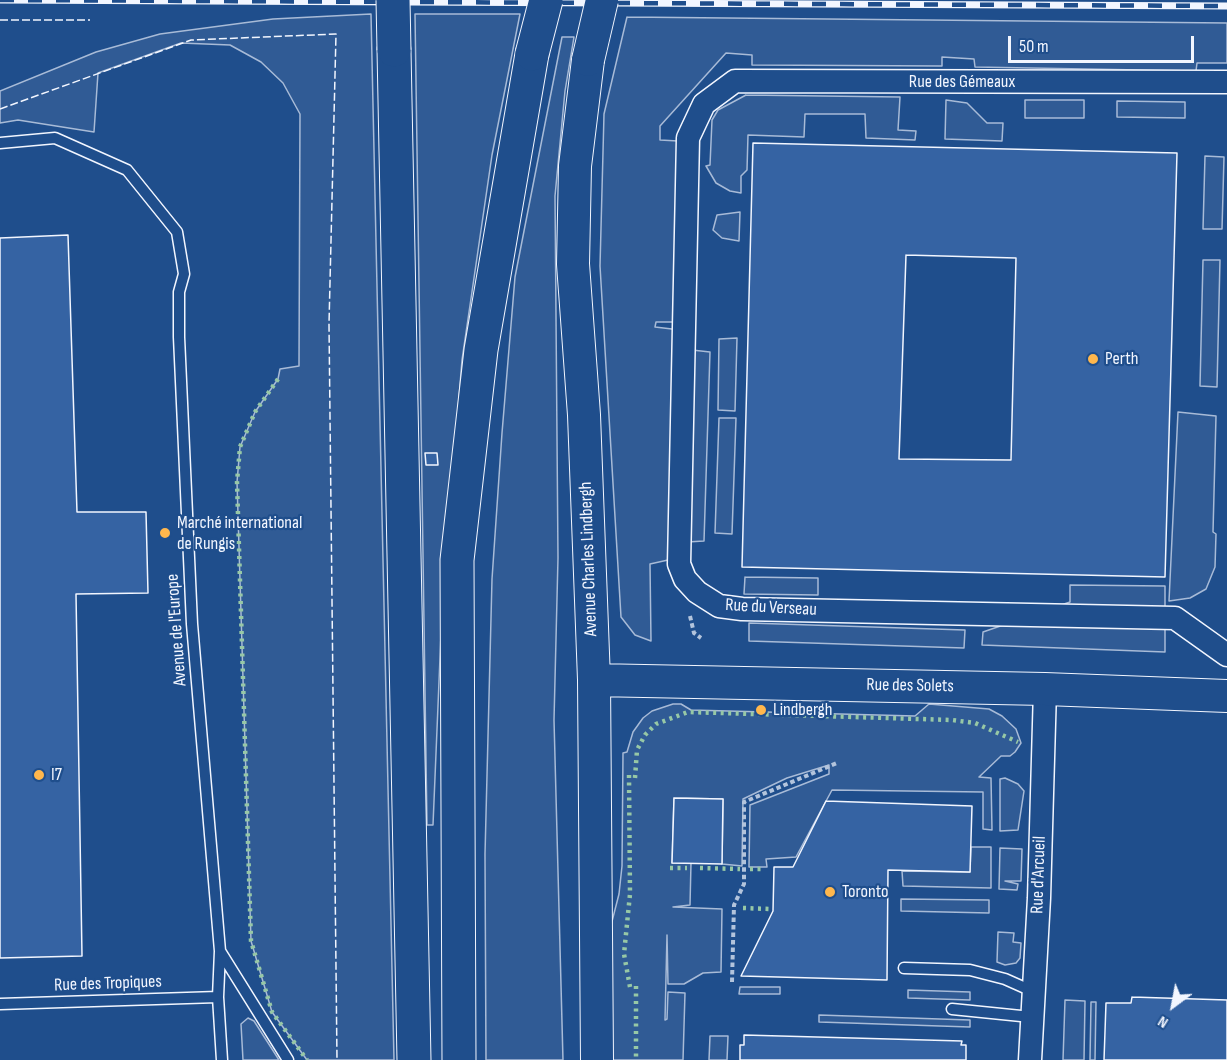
<!DOCTYPE html>
<meta charset="utf-8">
<style>
body{margin:0}
#map{position:relative;width:1227px;height:1060px;overflow:hidden;background:#1f4e8c;font-family:"Sofia Sans Condensed",sans-serif}
canvas{display:block}
.north{position:absolute;left:1143px;top:976px;width:60px;height:60px;-webkit-text-stroke:4px #1f4e8c;paint-order:stroke;rotate:212deg;font-size:16px;font-weight:700;line-height:24px;text-align:center;color:#f2f6ff}
.north::after{content:'';display:block;margin:auto;width:21px;height:27px;background:#f2f6ff;clip-path:polygon(50% 0,100% 100%,50% 72%,0 100%)}
.scale{position:absolute;left:1008px;top:36px;width:186px;height:27px;box-sizing:border-box;border:3px solid #f2f6ff;border-top:0;padding-left:8px;font-size:18px;line-height:21px;white-space:nowrap;color:#f2f6ff;-webkit-text-stroke:4px #1f4e8c;paint-order:stroke}
</style>
<div id="map">
<canvas width="1227" height="1060"></canvas>
<div class="north">N</div>
<div class="scale">50 m</div>
</div>
<script>
const c = document.querySelector('canvas').getContext('2d');
c.lineJoin = 'round';
function fill(path, color) {
  c.fillStyle = color;
  c.fill(path, 'evenodd');
}
function poly(rows) {
  const path = new Path2D();
  for (const r of rows) {
    path.moveTo(r[0], r[1]);
    for (let i = 2; i < r.length; i += 2) path.lineTo(r[i], r[i + 1]);
  }
  return path;
}
function strokePath(path, color, width, dash) {
  c.strokeStyle = color;
  c.lineWidth = width;
  c.lineCap = dash ? 'butt' : 'round';
  c.setLineDash(dash || []);
  c.stroke(path);
}
function drawText(font, color, halo, rows, align = 'center') {
  c.font = font + ' "Sofia Sans Condensed",sans-serif';
  c.lineWidth = 4.5;
  c.setLineDash([]);
  c.textBaseline = 'middle';
  c.strokeStyle = halo;
  c.fillStyle = color;
  for (const [text, x, y, turn = 0] of rows) {
    c.save();
    c.translate(x, y);
    c.rotate((+turn || 0) * Math.PI / 180);
    c.textAlign = isNaN(turn) ? turn : align;
    if (halo) c.strokeText(text, 0, 0);
    c.fillText(text, 0, 0);
    c.restore();
  }
}
const built = poly([
 [371,14,394,1060,307,1060,272,1012,251,941,237,482,240,447,255,412,278,379,280,369,299,366,300,114,283,83,261,62,230,45,181,43,98,73,94,132,18,120,0,123,0,91,96,52,160,34,273,19,371,14],
 [415,14,520,14,492,155,462,360,442,610,433,825,427,825,415,14],
 [627,17,1227,23,1227,63,1197,63,1196,71,975,67,974,59,942,57,942,66,752,65,752,55,726,53,660,126,660,140,678,141,673,322,656,322,655,327,672,329,692,350,710,352,704,541,687,542,668,560,650,564,651,641,635,635,621,617,600,266,604,114,627,17],
 [562,37,574,37,565,91,555,196,558,558,554,720,563,1060,486,1060,485,854,492,579,502,433,515,277,562,37],
 [746,95,900,97,898,130,916,131,915,140,866,138,865,114,805,114,804,137,748,135,747,170,741,176,741,193,730,191,716,183,706,166,710,165,712,120,718,110,746,95],
 [946,100,967,103,987,123,1003,123,1002,141,945,139,946,100],
 [1025,100,1084,100,1084,118,1025,118,1025,100],
 [1117,101,1185,102,1185,118,1117,117,1117,101],
 [1205,156,1224,157,1222,229,1203,229,1205,156],
 [740,212,739,241,722,238,713,230,717,215,740,212],
 [1203,260,1220,260,1217,387,1200,386,1203,260],
 [737,338,735,411,718,410,719,339,737,338],
 [1178,412,1216,416,1213,532,1216,534,1215,567,1206,589,1190,598,1169,601,1178,412],
 [719,418,736,418,732,534,715,533,719,418],
 [745,577,818,578,818,595,744,594,745,577],
 [1070,585,1165,586,1165,652,982,645,983,632,1070,602,1070,585],
 [749,623,965,630,964,648,749,641,749,623],
 [673,704,681,704,691,710,915,716,929,704,989,709,1002,716,1016,729,1021,743,1015,752,1010,756,1001,756,979,777,991,778,992,830,983,829,983,792,832,790,796,857,766,859,767,867,749,867,750,805,829,774,829,765,787,778,743,799,742,866,722,864,723,799,674,798,672,863,691,863,690,905,673,907,722,909,721,972,703,973,684,984,668,984,667,935,665,1020,667,1019,668,992,685,993,683,1060,607,1060,608,937,619,894,622,866,623,753,627,752,633,732,643,718,652,711,673,704],
 [1005,778,1018,784,1024,791,1018,830,1000,831,1000,779,1005,778],
 [971,847,991,847,991,888,903,886,902,871,970,872,971,847],
 [1000,848,1022,849,1021,881,1005,881,1018,884,1017,890,999,889,1000,848],
 [901,899,989,900,989,913,901,911,901,899],
 [998,932,1014,933,1013,942,1021,943,1020,958,1016,963,1005,965,997,962,998,932],
 [740,987,780,987,780,994,739,994,740,987],
 [908,990,970,992,970,1000,908,998,908,990],
 [1065,1000,1085,1001,1084,1060,1063,1060,1065,1000],
 [1091,1002,1096,1002,1095,1060,1090,1060,1091,1002],
 [819,1015,970,1020,970,1027,819,1022,819,1015],
 [248,1018,254,1021,279,1060,243,1060,241,1024,248,1018],
 [710,1036,728,1036,727,1060,709,1060,710,1036]
]);
fill(built, '#305b95');
strokePath(built, '#a8bbd7', 1.5);
const building = poly([
 [753,143,1177,153,1165,577,742,567,753,143],
 [906,255,1016,258,1011,460,899,459,906,255],
 [68,235,77,512,146,512,148,593,76,594,82,956,0,958,0,238,68,235],
 [425,453,437,453,438,465,426,465,425,453],
 [674,798,723,799,722,864,672,863,674,798],
 [826,801,972,806,970,872,888,870,887,980,741,976,773,911,774,867,793,867,826,801],
 [1132,997,1227,1000,1227,1060,1104,1060,1106,1003,1131,1003,1132,997],
 [744,1035,962,1041,961,1045,966,1045,966,1060,740,1060,740,1045,744,1045,744,1035]
]);
fill(building, '#3563a3');
strokePath(building, '#f2f6ff', 1.5);
const service = poly([
 [0,143,55,138,127,170,177,232,184,274,179,292,179,337,192,624,220,951,218,997,222,1060],
 [220,951,288,1060],
 [904,968,970,970,1005,979,1032,991],
 [0,1004,218,997],
 [952,1009,1031,1017]
]);
const minor = poly([
 [1227,82,735,81,704,104,688,138,679,564,685,579,697,592,719,606,742,609,1175,618,1227,655],
 [1030,1060,1039,898,1045,689]
]);
const secondary = poly([
 [588,60,575,166,573,264,584,415,594,680,597,1060],
 [594,680,1045,689,1227,696]
]);
const motorway = poly([
 [394,50,414,1060],
 [459,1060,457,560,481,350,532,54]
]);
strokePath(service, '#f2f6ff', 13);
strokePath(minor, '#f2f6ff', 25);
strokePath(secondary, '#f2f6ff', 34);
strokePath(motorway, '#f2f6ff', 35);
strokePath(poly([
 [690,616,694,633,701,638],
 [732,982,734,905,744,884,744,802,837,763]
]), '#b3c4dc', 4, [4.5, 3]);
strokePath(service, '#1f4e8c', 10);
strokePath(minor, '#1f4e8c', 22);
strokePath(secondary, '#1f4e8c', 32);
strokePath(motorway, '#1f4e8c', 33);
const rail = poly([
 [0,0,1227,6]
]);
strokePath(rail, '#f2f6ff', 7);
strokePath(rail, '#1f4e8c', 4.5, [14]);
const secondaryBridge = poly([
 [588,60,602,0]
]);
const motorwayBridge = poly([
 [393,0,394,50],
 [532,54,546,0]
]);
strokePath(secondaryBridge, '#f2f6ff', 34, []);
strokePath(motorwayBridge, '#f2f6ff', 35, []);
strokePath(secondaryBridge, '#1f4e8c', 32);
strokePath(motorwayBridge, '#1f4e8c', 33);
strokePath(poly([
 [278,379,255,412,240,447,237,482,251,941,272,1012,307,1060],
 [629,775,630,894,624,954,630,987],
 [635,778,637,750,645,735,656,724,688,712,952,720,975,723,1018,742],
 [670,868,687,868],
 [700,868,740,869],
 [750,869,765,869],
 [743,908,770,909],
 [636,986,636,1060]
]), '#97c8a6', 4.5, [3, 4.5]);
strokePath(poly([
 [0,20,90,20],
 [0,109,191,40,336,34,329,324,337,1060]
]), '#f2f6ff', 1.5, [8, 3]);
for (const [x, y, r, color] of [
 [1093,359,6,"#ffb74d"],
 [165,533,6,"#ffb74d"],
 [761,710,6,"#ffb74d"],
 [39,775,6,"#ffb74d"],
 [830,892,6,"#ffb74d"]
]) {
  const dot = new Path2D();
  dot.arc(x, y, r, 0, 2 * Math.PI);
  c.fillStyle = color;
  c.fill(dot);
  strokePath(dot, '#1f4e8c', 2);
}
drawText('18px', '#f2f6ff', '#1f4e8c', [
 ["Rue des Gémeaux",962,82],
 ["Avenue Charles Lindbergh",589,559,-92],
 ["Rue du Verseau",771,608,3],
 ["Avenue de l'Europe",177,630,-94],
 ["Rue des Solets",910,686,1],
 ["Rue d'Arcueil",1039,875,-88],
 ["Rue des Tropiques",108,984,-2]
]);
drawText('18px', '#f2f6ff', '#1f4e8c', [
 ["Perth",1105,359],
 ["Marché international",177,523],
 ["de Rungis",177,544],
 ["Lindbergh",773,710],
 ["I7",51,775],
 ["Toronto",842,892]
], 'left');
</script>
